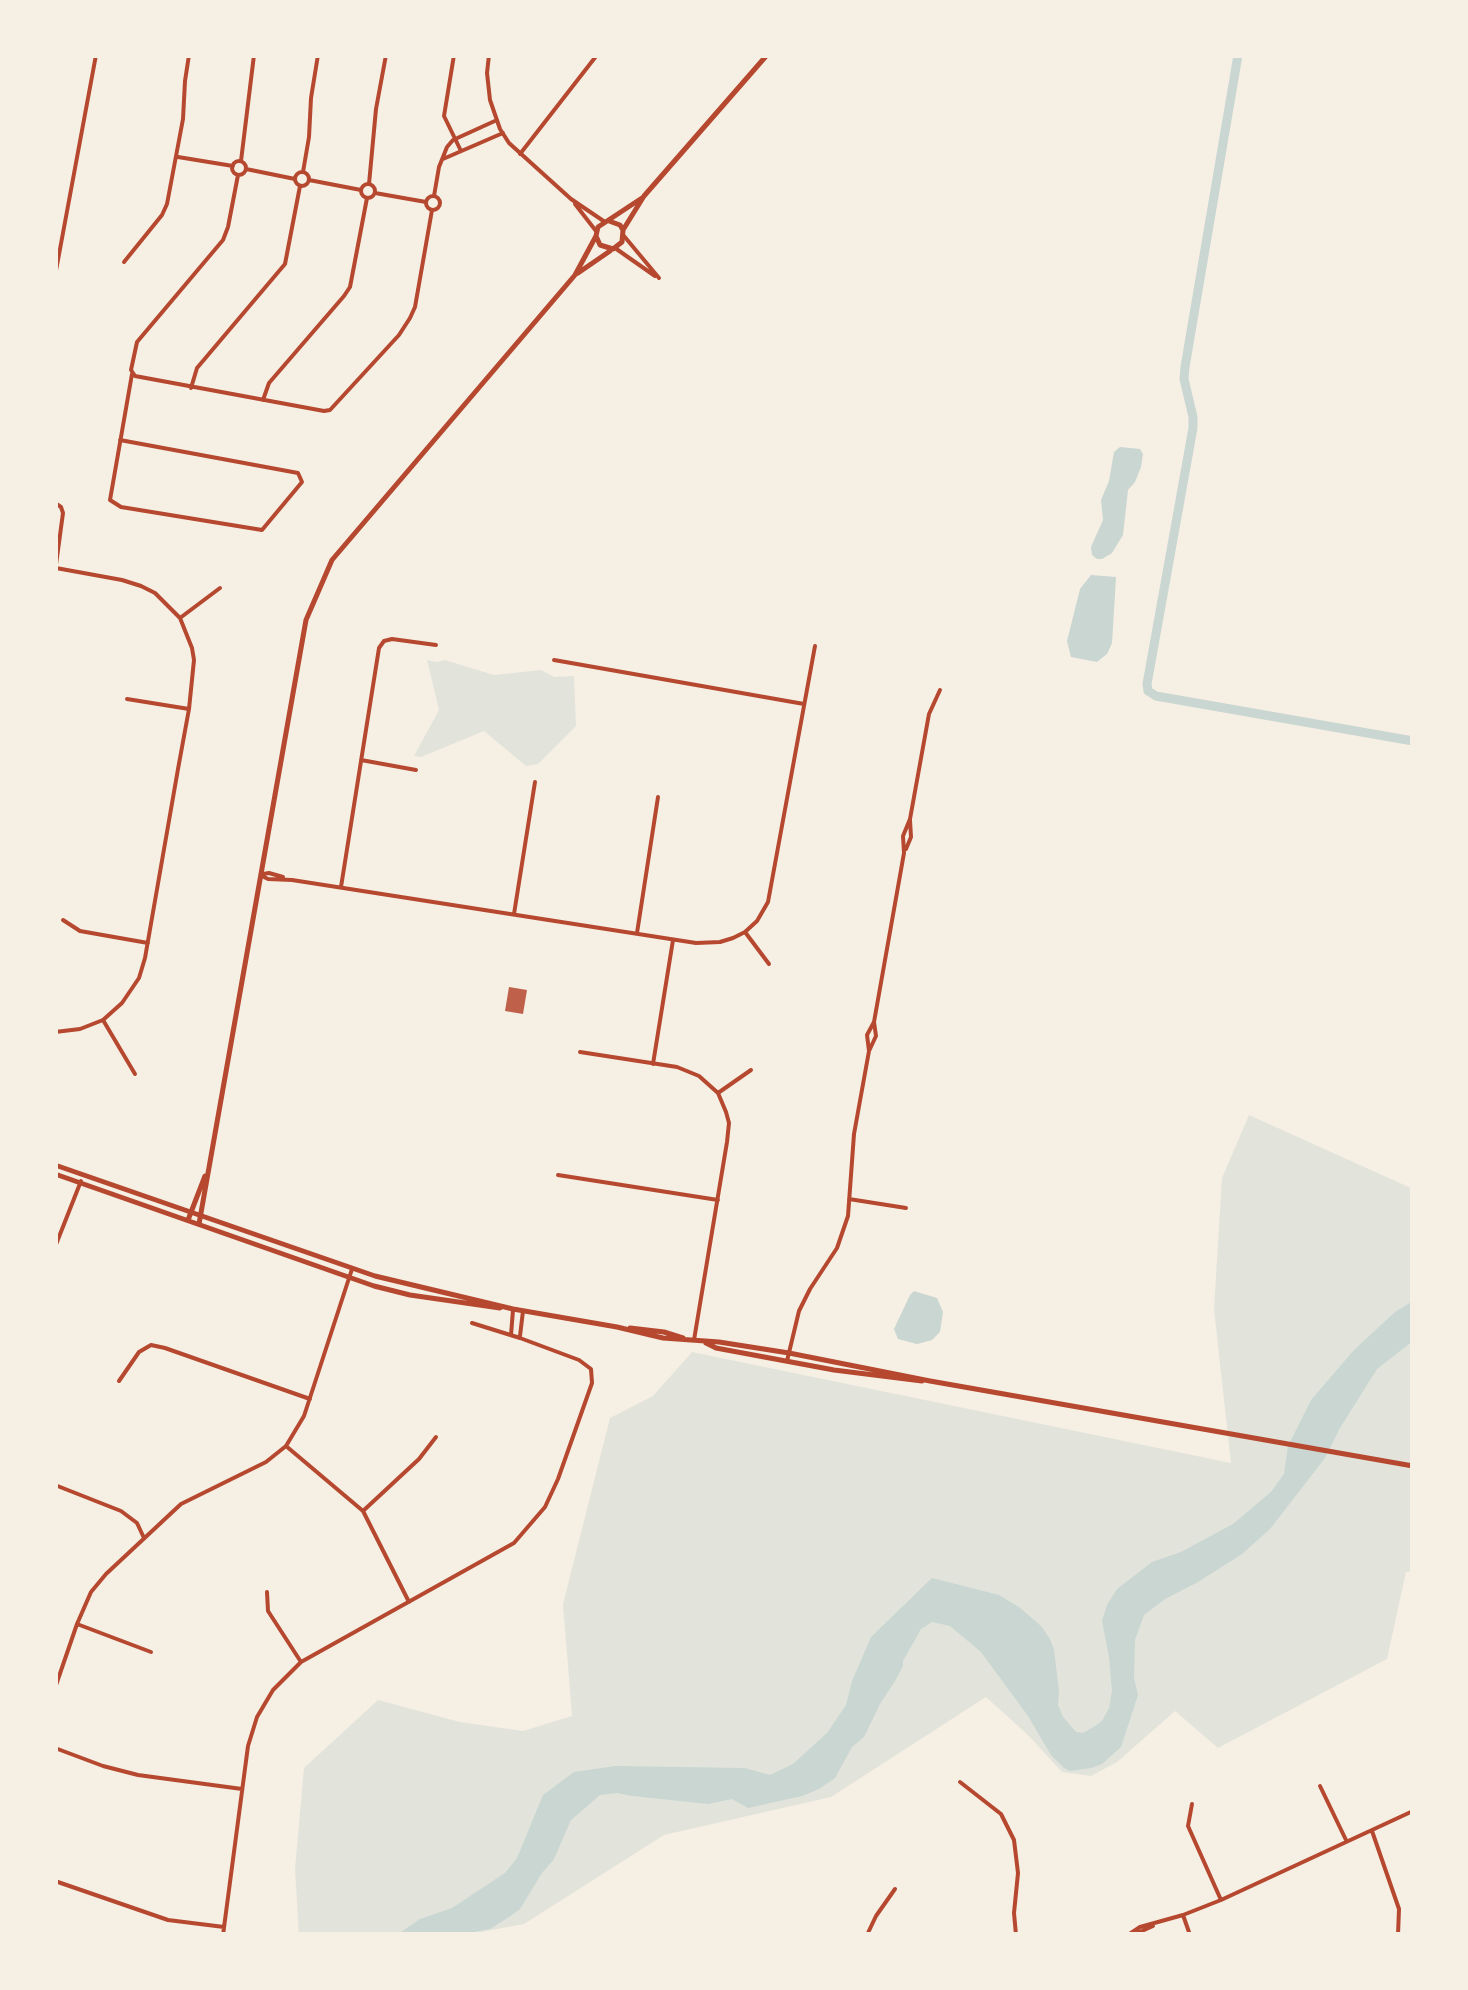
<!DOCTYPE html>
<style>
body{margin:0}
#map{position:relative;width:1468px;height:1990px;overflow:hidden;background:#f6efe4;font-family:"Fira Sans",sans-serif}
canvas{display:block}
.frame{position:absolute;inset:0;border:58px solid #f6efe4;pointer-events:none}
</style>
<div id="map">
<canvas width="1468" height="1990"></canvas>
<div class="frame"></div>
</div>
<script>
const c = document.querySelector('canvas').getContext('2d');
c.lineJoin = 'round';
function fill(path, color) {
  c.fillStyle = color;
  c.fill(path, 'evenodd');
}
function poly(rows) {
  const path = new Path2D();
  for (const r of rows) {
    if (r.length === 3) {
      path.moveTo(r[0] + r[2], r[1]);
      path.arc(r[0], r[1], r[2], 0, 2 * Math.PI);
      continue;
    }
    path.moveTo(r[0], r[1]);
    for (let i = 2; i < r.length; i += 2) path.lineTo(r[i], r[i + 1]);
  }
  return path;
}
function strokePath(path, color, width, dash) {
  c.strokeStyle = color;
  c.lineWidth = width;
  c.lineCap = dash ? 'butt' : 'round';
  c.setLineDash(dash || []);
  c.stroke(path);
}
fill(poly([
 [427,660,437,662,445,660,494,675,541,670,554,677,574,676,576,726,538,764,526,766,484,731,421,757,414,756,439,710],
 [1249,1115,1413,1189,1413,1571,1406,1572,1387,1659,1218,1748,1175,1711,1117,1762,1091,1776,1062,1772,1027,1734,986,1697,831,1797,664,1835,524,1924,465,1935,299,1935,295,1869,304,1768,378,1700,460,1722,523,1731,572,1716,563,1604,610,1418,653,1396,692,1352,1231,1463,1214,1309,1222,1178]
]), '#e2e4dc');
fill(poly([
 [1120,447,1140,449,1143,454,1141,467,1135,482,1128,490,1123,535,1112,553,1102,559,1097,559,1092,555,1091,547,1103,520,1101,500,1109,481,1114,452],
 [1091,575,1116,577,1112,643,1107,654,1097,662,1071,657,1067,641,1080,589],
 [914,1291,937,1298,943,1312,940,1332,932,1340,917,1344,898,1339,894,1329,910,1295],
 [1413,1301,1413,1341,1377,1369,1340,1428,1325,1458,1270,1529,1242,1554,1198,1582,1165,1599,1144,1615,1135,1640,1134,1678,1138,1695,1121,1747,1102,1764,1091,1768,1070,1771,1064,1768,1051,1755,1028,1716,981,1652,950,1626,932,1622,921,1629,903,1661,903,1666,895,1681,880,1704,864,1737,852,1747,835,1778,819,1789,802,1796,748,1808,732,1799,708,1804,632,1796,617,1793,600,1795,571,1820,554,1859,542,1873,520,1909,509,1917,490,1929,474,1932,397,1935,420,1919,452,1908,505,1873,517,1858,543,1795,574,1772,615,1766,745,1768,770,1775,793,1764,827,1733,846,1705,852,1681,871,1637,932,1578,999,1595,1019,1607,1041,1626,1050,1639,1054,1650,1059,1691,1058,1705,1063,1717,1076,1732,1083,1733,1095,1726,1102,1721,1109,1708,1112,1691,1109,1657,1102,1621,1107,1605,1117,1589,1152,1562,1181,1552,1233,1524,1271,1492,1284,1474,1288,1446,1311,1400,1354,1350,1395,1312]
]), '#c9d6d2');
strokePath(poly([
 [1238,55,1185,367,1184,379,1193,417,1193,428,1147,684,1148,691,1156,696,1413,741]
]), '#c9d6d2', 9);
fill(poly([
 [509,987,527,990,523,1014,505,1011]
]), '#bf614a');
strokePath(poly([
 [454,55,444,116,461,151],
 [489,55,487,73,490,100,500,129,509,143,571,199,605,222],
 [520,154,597,55],
 [178,157,233,166],
 [443,159,503,133],
 [241,161,254,55],
 [239,168,7],
 [246,169,295,179],
 [302,179,7],
 [303,172,309,137,311,98,318,55],
 [238,175,228,227,223,240,137,342,131,370,135,376,324,411,330,410,399,335,410,318,415,307,432,210],
 [309,180,361,190],
 [368,191,7],
 [369,184,376,109,386,55],
 [375,193,426,202],
 [434,196,439,167,447,147,453,140,497,120],
 [433,203,7],
 [575,204,596,231],
 [624,236,659,278],
 [615,248,655,276],
 [124,262,162,215,167,204,183,119,185,81,189,55],
 [55,276,96,55],
 [191,388,197,368,285,264,300,186],
 [263,400,269,383,344,296,350,287,367,198],
 [120,440,298,473,302,482,262,530,121,507,110,500,132,374],
 [55,503,61,507,63,513,55,572],
 [180,618,220,588],
 [554,660,804,704],
 [127,699,189,709],
 [361,760,416,770],
 [55,789,55,814],
 [906,849,911,837,910,820],
 [263,874,269,873,283,877],
 [262,876,268,879,292,880,696,943,720,942,733,938,745,932,757,921,768,902,815,646],
 [341,887,379,648,384,641,392,639,436,645],
 [514,914,535,782],
 [63,920,80,931,148,943],
 [745,932,769,964],
 [637,933,658,797],
 [103,1020,135,1074],
 [55,1032,80,1029,103,1020,122,1003,139,978,145,958,178,769,189,709,194,660,192,648,180,618,155,593,141,586,122,580,56,568],
 [869,1051,867,1035,874,1022],
 [580,1052,677,1067,699,1076,718,1093,726,1112,729,1123,727,1142,694,1340],
 [653,1064,673,940],
 [718,1093,751,1070],
 [558,1175,718,1200],
 [849,1199,906,1208],
 [55,1247,81,1181],
 [511,1335,513,1310],
 [520,1336,523,1311],
 [787,1361,799,1311,810,1289,837,1248,848,1216,854,1134,869,1051,876,1036,874,1022,904,853,903,836,910,819,929,714,940,690],
 [119,1381,139,1352,151,1345,165,1348,310,1399],
 [286,1446,363,1511,409,1602],
 [55,1485,121,1511,137,1523,144,1538],
 [363,1511,419,1459,436,1437],
 [267,1592,268,1611,301,1662],
 [77,1624,151,1652],
 [55,1688,77,1624,91,1592,106,1574,181,1504,266,1462,286,1446,304,1416,352,1269],
 [55,1748,103,1766,138,1775,242,1789],
 [960,1782,1001,1814,1014,1840,1018,1873,1014,1913,1016,1935],
 [1320,1786,1346,1840],
 [1192,1804,1188,1826,1221,1900],
 [1372,1831,1399,1909,1398,1935],
 [55,1881,168,1920,224,1927],
 [1183,1915,1190,1935],
 [223,1935,248,1746,257,1717,273,1690,301,1662,514,1543,545,1507,558,1479,592,1383,591,1369,579,1360,520,1338,472,1323],
 [867,1935,876,1916,895,1889],
 [1128,1935,1140,1927,1183,1915,1221,1900,1413,1811],
 [1133,1935,1153,1926]
]), '#b5482f', 4);
strokePath(poly([
 [609,221,620,225,623,230,622,242,613,249,600,245,596,236,598,227,642,198],
 [623,230,644,196,767,55],
 [578,273,610,251],
 [188,1220,205,1176],
 [199,1224,306,620,332,560,575,275,596,236]
]), '#b5482f', 5);
strokePath(poly([
 [55,1165,375,1276,513,1309,617,1327,663,1338,719,1342,789,1353,930,1381,1413,1466],
 [55,1174,374,1286,410,1295,500,1308],
 [630,1328,664,1332,683,1338],
 [706,1343,716,1348,834,1370,922,1381]
]), '#b5482f', 5);
</script>
